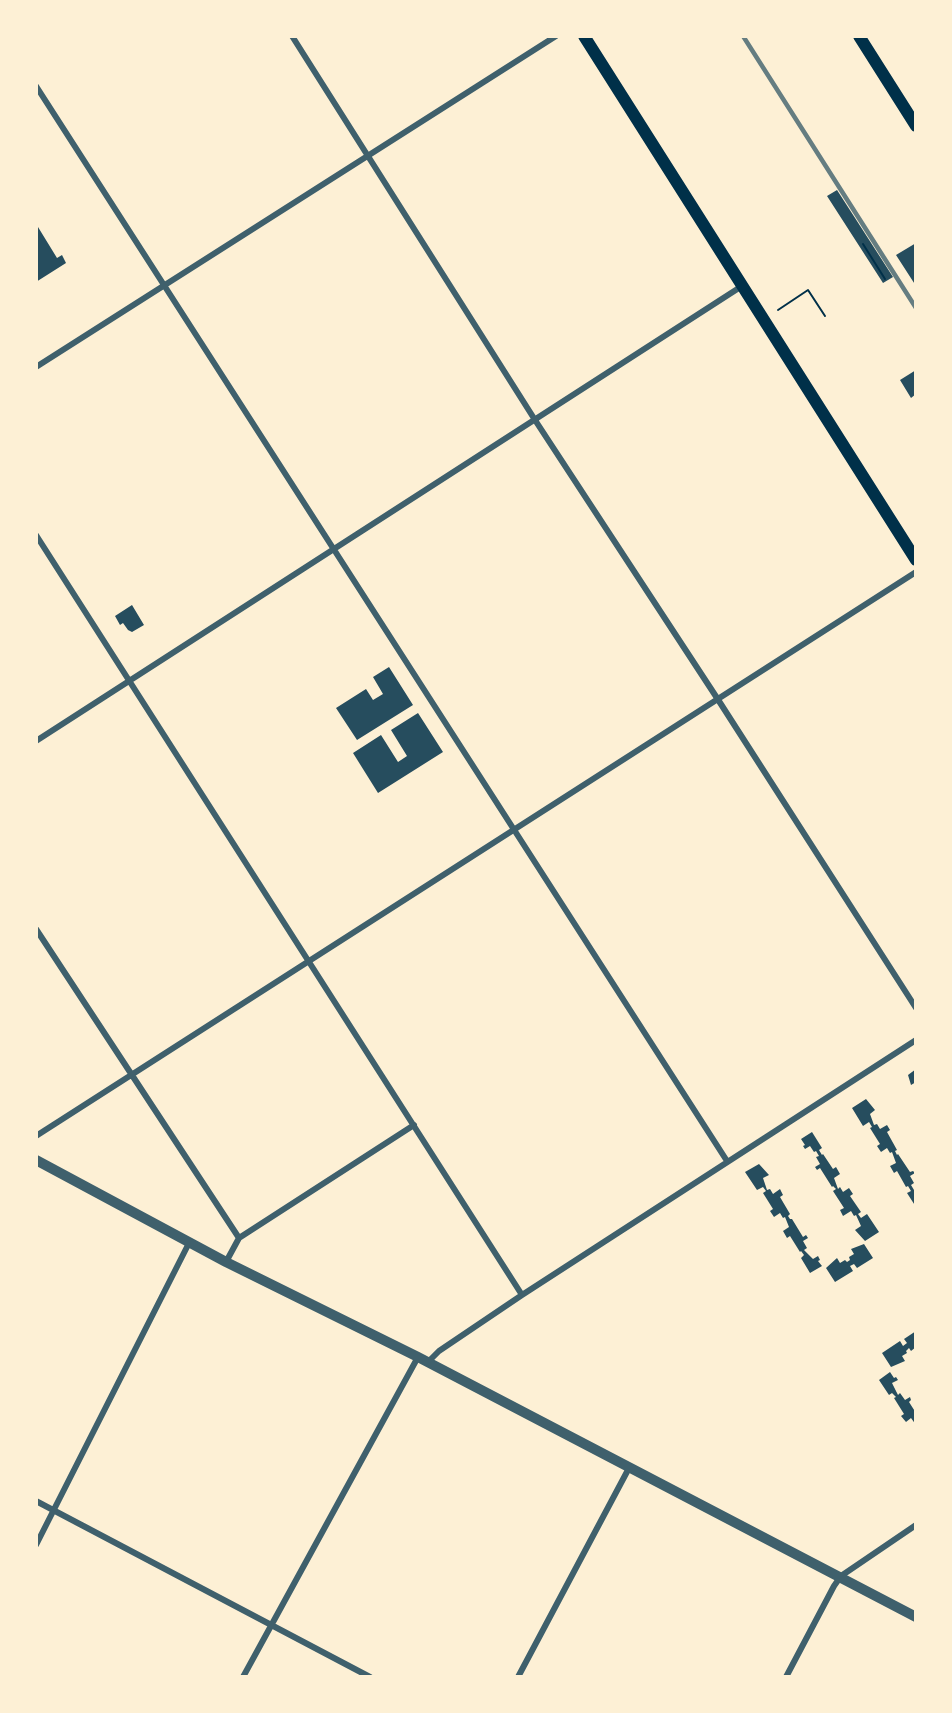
<!DOCTYPE html>
<style>
body{margin:0}
#map{position:relative;width:952px;height:1713px;overflow:hidden;background:#fdf0d5;font-family:Rubik,sans-serif}
canvas{display:block}
.frame{position:absolute;inset:0;border:38px solid #fdf0d5;pointer-events:none}
</style>
<div id="map">
<canvas width="952" height="1713"></canvas>
<div class="frame"></div>
</div>
<script>
const c = document.querySelector('canvas').getContext('2d');
c.lineJoin = 'round';
function fill(path, color) {
  c.fillStyle = color;
  c.fill(path, 'evenodd');
}
function poly(rows) {
  const path = new Path2D();
  for (const r of rows) {
    path.moveTo(r[0], r[1]);
    for (let i = 2; i < r.length; i += 2) path.lineTo(r[i], r[i + 1]);
  }
  return path;
}
function strokePath(path, color, width, dash) {
  c.strokeStyle = color;
  c.lineWidth = width;
  c.lineCap = dash ? 'butt' : 'round';
  c.setLineDash(dash || []);
  c.stroke(path);
}
fill(poly([
 [837,190,893,277,883,283,827,196],
 [38,227,57,258,62,255,66,263,36,282,36,228],
 [916,243,916,286,896,255],
 [916,370,916,394,911,398,900,380],
 [132,605,144,625,132,632,128,630,123,623,120,625,115,616],
 [389,667,413,705,357,740,336,708,366,689,373,700,383,694,373,677],
 [418,713,443,752,378,793,353,753,381,735,398,762,407,756,391,730],
 [916,1069,916,1082,911,1085,908,1075],
 [866,1099,875,1110,870,1114,874,1125,877,1124,880,1129,887,1125,890,1130,887,1132,897,1150,895,1151,897,1155,898,1154,910,1172,913,1171,915,1173,910,1176,914,1183,911,1185,914,1190,916,1188,916,1207,907,1193,911,1191,908,1186,906,1187,897,1171,894,1173,890,1166,896,1163,892,1152,890,1153,887,1148,881,1152,877,1146,880,1144,870,1128,872,1127,869,1122,863,1126,852,1108],
 [812,1132,822,1148,819,1150,822,1155,823,1154,833,1169,836,1167,840,1174,834,1178,838,1189,840,1187,843,1192,849,1188,853,1194,850,1196,861,1212,858,1214,861,1218,867,1214,879,1232,865,1241,855,1230,861,1226,856,1215,854,1216,851,1211,843,1216,840,1210,844,1208,833,1191,836,1189,833,1186,832,1187,820,1168,817,1170,815,1167,820,1164,816,1157,819,1156,816,1151,814,1152,810,1146,805,1149,803,1146,805,1145,801,1139],
 [759,1164,769,1175,763,1178,767,1190,770,1189,773,1194,780,1189,783,1195,780,1197,790,1214,788,1216,790,1219,792,1219,803,1237,806,1235,808,1238,803,1241,807,1248,804,1250,813,1259,818,1256,820,1260,818,1261,822,1266,810,1273,801,1258,804,1255,801,1251,800,1252,790,1236,787,1238,783,1231,789,1227,785,1217,783,1218,780,1213,774,1217,770,1211,773,1209,763,1193,766,1191,763,1187,757,1190,745,1172],
 [864,1244,873,1258,857,1268,854,1264,850,1266,853,1271,835,1282,826,1268,837,1258,840,1263,845,1260,847,1262,850,1260,849,1257,854,1254,851,1249],
 [916,1331,916,1347,911,1351,909,1348,906,1351,907,1353,902,1356,905,1361,891,1367,882,1353,900,1341,903,1346,907,1343,904,1339],
 [890,1372,894,1378,896,1377,898,1380,892,1383,898,1395,900,1393,905,1400,910,1397,911,1400,909,1402,916,1413,916,1425,911,1418,906,1422,901,1416,904,1414,894,1398,896,1397,892,1393,889,1395,879,1380]
]), '#264d5e');
strokePath(poly([
 [863,244,885,279],
 [778,310,808,290,825,316]
]), '#003049', 2);
strokePath(poly([
 [292,36,535,420,717,698,916,1008],
 [36,86,727,1161],
 [36,367,556,36],
 [36,535,522,1295],
 [36,741,742,286],
 [36,929,239,1238],
 [36,1136,916,572],
 [226,1262,239,1238,414,1125],
 [428,1362,439,1351,522,1295,916,1040],
 [36,1501,370,1677],
 [36,1545,189,1243],
 [243,1677,418,1357],
 [518,1677,629,1468],
 [786,1677,834,1586,841,1576,916,1525]
]), '#3f606c', 6);
strokePath(poly([
 [36,1160,226,1262,418,1357,916,1617]
]), '#3f606c', 10);
strokePath(poly([
 [584,36,916,560],
 [859,36,916,126]
]), '#003049', 12);
strokePath(poly([
 [743,36,916,308]
]), '#657d81', 4.5);
</script>
